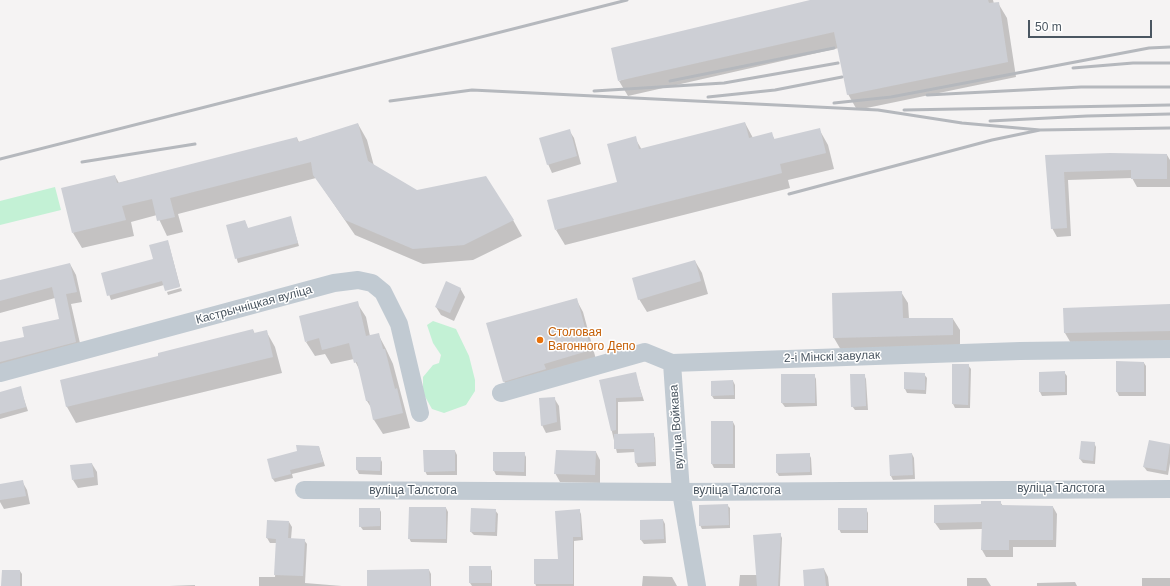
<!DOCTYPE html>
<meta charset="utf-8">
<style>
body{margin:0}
#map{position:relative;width:1170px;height:586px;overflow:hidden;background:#f5f3f3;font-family:Arial,sans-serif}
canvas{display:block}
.scale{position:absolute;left:1028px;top:20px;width:124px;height:18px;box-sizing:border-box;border:2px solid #4a5661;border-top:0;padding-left:5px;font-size:12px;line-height:14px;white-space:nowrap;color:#4a5661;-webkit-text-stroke:3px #fff;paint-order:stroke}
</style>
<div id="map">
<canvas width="1170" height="586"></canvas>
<div class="scale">50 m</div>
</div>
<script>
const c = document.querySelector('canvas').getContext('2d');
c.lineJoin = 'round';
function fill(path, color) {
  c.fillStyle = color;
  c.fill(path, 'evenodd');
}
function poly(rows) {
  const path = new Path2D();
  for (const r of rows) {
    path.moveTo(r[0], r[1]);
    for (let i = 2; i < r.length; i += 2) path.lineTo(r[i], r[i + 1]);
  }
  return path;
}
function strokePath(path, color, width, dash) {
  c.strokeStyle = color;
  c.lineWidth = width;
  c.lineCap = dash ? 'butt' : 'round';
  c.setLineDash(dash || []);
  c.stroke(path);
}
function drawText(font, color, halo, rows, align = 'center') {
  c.font = font + ' Arial,sans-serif';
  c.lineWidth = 3;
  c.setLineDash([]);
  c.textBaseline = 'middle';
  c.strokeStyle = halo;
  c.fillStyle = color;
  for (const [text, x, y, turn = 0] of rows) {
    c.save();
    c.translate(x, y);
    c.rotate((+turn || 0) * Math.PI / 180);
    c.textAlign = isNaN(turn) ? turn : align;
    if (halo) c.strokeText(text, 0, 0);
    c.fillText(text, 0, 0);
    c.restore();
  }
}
fill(poly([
 [55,187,61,210,0,225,0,201],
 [433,321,456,329,469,356,475,380,475,391,466,405,444,413,432,409,423,393,423,377,433,365,439,363,441,355,433,343,427,325]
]), '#c3f1d5');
fill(poly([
 [815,0,993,0,994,4,998,3,1007,18,1016,77,857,110,848,94,839,48,628,96,619,81],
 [745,123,753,138,771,133,775,140,819,129,828,145,834,169,788,180,790,188,565,245,556,230,618,183,635,138,642,150],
 [358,124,367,140,374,166,417,191,513,220,522,236,473,260,423,264,355,235,316,178,178,214,183,232,167,236,157,215,131,222,134,236,82,248,73,233,115,176,119,183,297,138,299,142],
 [569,130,574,138,581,164,552,173,548,164],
 [1167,155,1170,160,1170,187,1137,187,1132,178,1068,180,1071,236,1057,237,1052,228,1047,156],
 [290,217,299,246,238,263,227,226,245,221,248,229],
 [169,245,180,286,166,290,164,285,111,300,102,274,154,260],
 [695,261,702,273,708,294,647,312,639,299],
 [70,264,76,275,82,302,71,304,82,352,0,374,0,344,25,338,60,320,55,298,0,313,0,281],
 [181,288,182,291,168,295,167,292],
 [460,288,465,297,454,321,441,315,436,307],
 [901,292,908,303,909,319,953,319,960,330,960,347,841,350,834,338],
 [576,299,583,312,597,363,511,394,504,381],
 [357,303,366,317,370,336,378,334,386,349,393,364,410,428,383,434,374,420,372,409,367,401,361,373,354,359,331,364,325,354,315,356,306,342],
 [1170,305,1170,343,1072,345,1065,333],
 [253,330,255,334,266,331,275,347,282,373,76,423,67,407,61,381,160,357],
 [1144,363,1146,366,1146,396,1119,396,1117,392],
 [968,365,971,369,970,408,955,408,953,404],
 [1064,372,1067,376,1067,395,1042,396,1040,392,1040,373],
 [635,373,644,401,618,402,618,435,653,434,655,438,656,466,638,467,636,463,635,452,617,453,600,381],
 [905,373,924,374,927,378,926,394,907,393,905,389],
 [814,375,816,379,817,406,785,407,782,403],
 [864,375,866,379,868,410,855,410,852,406],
 [733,381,735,385,735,399,714,399,712,396],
 [20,387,28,411,0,419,0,393],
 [554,398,559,406,561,430,546,433,542,425],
 [733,422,735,426,735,468,714,468,712,464],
 [1150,441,1170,445,1170,463,1168,475,1147,471,1144,467],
 [1094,443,1096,447,1095,464,1083,463,1080,459],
 [319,447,325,466,292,474,293,478,275,482,272,478],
 [455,451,457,455,457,475,427,475,425,471],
 [596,452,600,460,600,483,560,482,555,473],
 [494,453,524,453,526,457,526,476,496,475,494,471],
 [809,454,811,458,812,475,779,476,777,473],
 [912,454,914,458,915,479,893,480,891,476],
 [357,458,380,458,382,462,382,475,359,474,357,470],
 [92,464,97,472,98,485,78,488,73,480],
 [22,481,27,490,30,504,4,509,0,502,0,485],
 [1000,502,1003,506,1053,507,1057,514,1056,547,1013,547,1013,557,986,557,982,550,982,529,940,530,935,523,982,505],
 [727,505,730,508,730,528,702,529,700,525],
 [379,508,381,512,381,530,363,530,360,526],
 [446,508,448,512,447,543,411,542,409,538],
 [866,509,868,513,868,533,841,533,839,529],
 [495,510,498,514,497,536,474,535,471,532],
 [579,510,581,514,583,540,574,541,574,586,536,586,535,583,559,560],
 [663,520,665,524,666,543,644,544,641,540],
 [289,522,292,527,291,539,304,540,307,544,305,583,342,586,259,586,259,577,275,577,277,543,270,543,267,538],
 [780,534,782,538,780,586,739,586,740,575,757,575],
 [470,567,490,567,492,571,492,586,472,586,470,583],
 [824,569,828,577,829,586,805,586],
 [429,570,431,574,431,586,368,586],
 [20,571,22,574,22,586,2,586],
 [643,576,672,577,677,586,642,586],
 [967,578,986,578,991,586,967,586],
 [1142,578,1170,578,1170,586,1142,586],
 [1075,582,1077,586,1037,586,1037,583],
 [195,585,195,586,169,586]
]), '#0003');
fill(poly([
 [810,0,988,0,989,3,999,2,1008,62,847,95,834,32,618,81,611,48],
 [745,122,749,138,772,132,774,139,820,128,826,153,780,164,782,173,555,230,547,200,617,182,607,144,636,136,639,149],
 [358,123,368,161,417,190,486,176,514,220,464,245,413,249,345,220,313,175,311,162,170,198,175,217,157,221,152,199,122,206,126,220,72,233,61,188,115,175,117,183,297,137,298,142],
 [570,129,577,156,547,165,539,138],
 [1110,153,1167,154,1167,179,1131,179,1131,170,1064,172,1067,228,1051,229,1045,155],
 [291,216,298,243,235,259,226,225,245,220,248,228],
 [168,240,180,287,165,291,162,281,107,296,101,273,153,259,149,245],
 [695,260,701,281,638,300,632,278],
 [70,263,77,292,66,294,76,342,0,362,0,342,24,337,22,327,59,319,52,287,0,301,0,280],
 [446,281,461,288,450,313,435,307],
 [902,291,903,318,953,318,953,335,833,338,832,293],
 [577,298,591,350,544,364,546,369,503,382,486,323],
 [358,301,366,336,379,333,383,349,385,349,395,389,397,388,403,413,373,420,369,401,366,401,357,362,354,363,349,343,322,350,319,338,305,342,299,316],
 [1170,304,1170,331,1064,333,1063,308],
 [253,329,254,333,267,330,273,357,66,407,60,380,158,356,158,353],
 [1116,361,1144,362,1144,392,1116,392],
 [952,364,969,364,968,405,952,404],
 [1065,371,1065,392,1039,392,1039,372],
 [636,372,642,397,616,398,616,430,611,431,599,380],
 [904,372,925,373,925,390,904,389],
 [781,374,815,374,815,403,781,403],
 [850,374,865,374,866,406,851,407],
 [733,380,734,395,711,396,711,381],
 [21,386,26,407,0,414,0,392],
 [555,397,557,422,541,426,539,398],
 [711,421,733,421,733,464,711,464],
 [654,433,655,462,635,463,634,449,614,449,614,434],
 [1149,440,1170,444,1166,471,1143,467],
 [1081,441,1095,442,1093,461,1079,459],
 [296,445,319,446,323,462,290,470,291,474,272,479,267,459,297,451],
 [423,450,455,450,455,471,424,472],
 [556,450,596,451,595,475,554,474],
 [493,452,525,452,524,472,493,471],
 [810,453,810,472,776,473,776,454],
 [912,453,913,475,890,476,889,455],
 [356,457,381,457,380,471,356,470],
 [92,463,94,477,72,480,70,465],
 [23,480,26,496,0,500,0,484],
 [981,501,1001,501,1001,505,1053,506,1053,540,1009,540,1009,550,981,550,982,522,934,523,934,505,981,504],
 [728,504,729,525,699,526,699,505],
 [409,507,446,507,446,539,408,539],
 [359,508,380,508,380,526,359,527],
 [471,508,496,509,495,532,470,532],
 [838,508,867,508,867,530,838,530],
 [580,509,581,537,573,537,573,584,534,584,534,559,558,559,555,511],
 [663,519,664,539,640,540,640,520],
 [267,520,289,521,288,538,305,539,303,576,274,575,276,539,266,538],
 [781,533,778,586,757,586,753,535],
 [469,566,491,566,491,583,469,583],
 [824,568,826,586,804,586,803,570],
 [429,569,430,586,367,586,367,570],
 [2,570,20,570,20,586,1,586]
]), '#cdcfd5');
strokePath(poly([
 [672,363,681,492,697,586],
 [0,373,334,283,358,280,372,283,383,292,399,324,420,413],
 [501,393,645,352,672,363,1020,351,1170,349],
 [304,490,681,492,1170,489]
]), '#c1cad2', 18);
strokePath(poly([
 [1073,68,1133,63,1170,63],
 [670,81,834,48],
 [594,91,724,83,838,63],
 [927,95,1081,87,1170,87],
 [708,97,775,90,842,77],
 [390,101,472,90,878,110,962,123,1040,130],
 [834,103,891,97,1149,48,1170,47],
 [904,110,1170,105],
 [990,121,1087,116,1170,114],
 [0,159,627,0],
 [82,162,195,144],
 [789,194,992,140,1040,130,1170,128]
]), '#b5b8bd', 3);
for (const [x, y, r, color] of [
 [540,340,4,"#e8710a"]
]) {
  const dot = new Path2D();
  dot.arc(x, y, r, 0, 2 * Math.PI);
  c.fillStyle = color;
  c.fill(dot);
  strokePath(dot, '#fff', 1.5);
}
drawText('12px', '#4a5661', '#fff', [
 ["Кастрычніцкая вуліца",254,305,-15],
 ["2-і Мінскі завулак",832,357,-2],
 ["вуліца Войкава",677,427,-94],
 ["вуліца Талстога",1061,489],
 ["вуліца Талстога",413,491],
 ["вуліца Талстога",737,491]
]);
drawText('12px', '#c56008', '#fff', [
 ["Столовая",548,333],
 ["Вагонного Депо",548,347]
], 'left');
</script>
